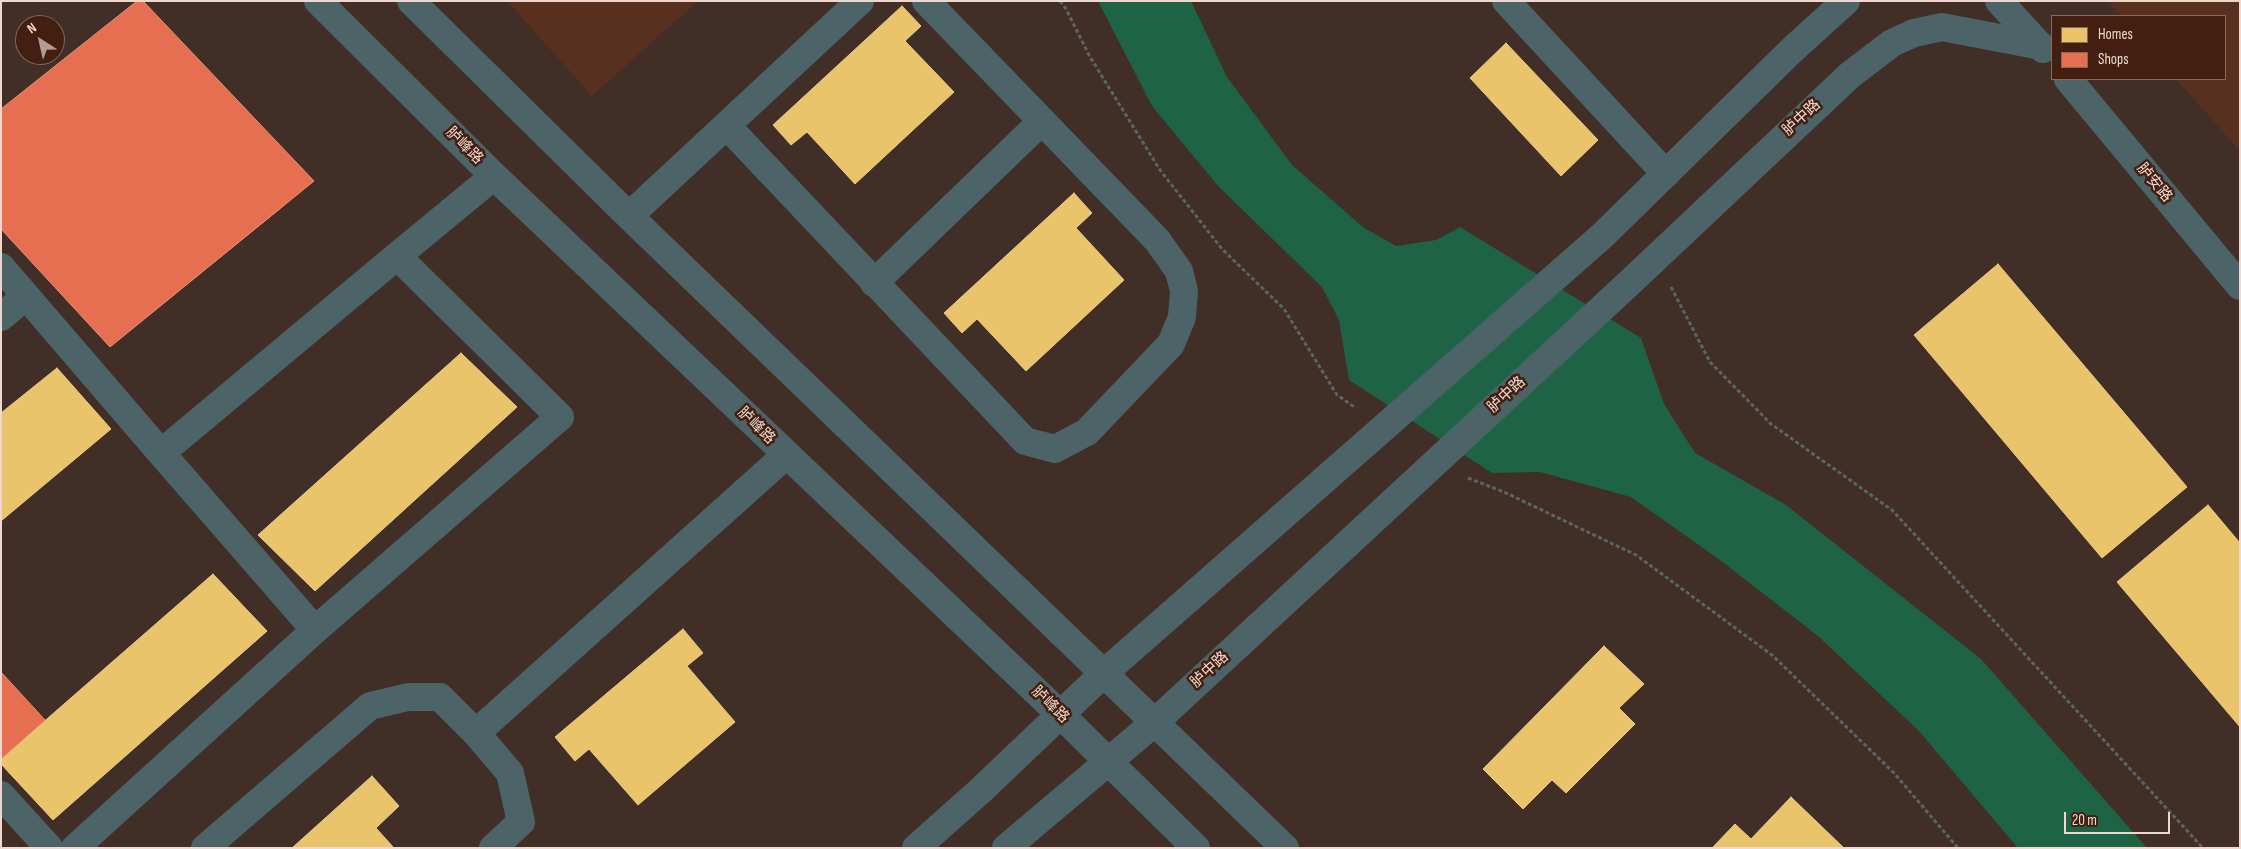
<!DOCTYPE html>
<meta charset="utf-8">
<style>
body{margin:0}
#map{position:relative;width:2241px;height:849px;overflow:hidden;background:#412e26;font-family:"Sofia Sans Condensed",sans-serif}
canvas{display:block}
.frame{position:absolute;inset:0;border:2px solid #f0d8cf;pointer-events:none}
.legend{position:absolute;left:2051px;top:15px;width:175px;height:65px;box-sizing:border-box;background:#421f10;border:1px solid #88695c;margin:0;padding:6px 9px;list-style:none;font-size:15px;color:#f0d8cf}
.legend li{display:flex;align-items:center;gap:10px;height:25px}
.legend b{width:25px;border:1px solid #88695c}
.north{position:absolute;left:15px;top:15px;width:50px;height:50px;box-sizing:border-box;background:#421f10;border:1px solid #88695c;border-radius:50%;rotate:325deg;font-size:14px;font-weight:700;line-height:20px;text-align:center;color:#f0d8cf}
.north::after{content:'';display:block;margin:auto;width:18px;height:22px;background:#b39c94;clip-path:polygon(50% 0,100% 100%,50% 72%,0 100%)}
.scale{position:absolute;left:2064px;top:812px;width:106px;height:22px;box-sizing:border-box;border:2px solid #f0d8cf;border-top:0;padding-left:6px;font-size:15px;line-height:18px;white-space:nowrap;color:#f0d8cf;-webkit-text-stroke:4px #421f10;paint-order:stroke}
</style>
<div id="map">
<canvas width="2241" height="849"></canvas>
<div class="frame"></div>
<ul class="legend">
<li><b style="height:14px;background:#e9c46a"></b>Homes</li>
<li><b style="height:14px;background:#e76f51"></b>Shops</li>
</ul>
<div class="north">N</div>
<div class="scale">20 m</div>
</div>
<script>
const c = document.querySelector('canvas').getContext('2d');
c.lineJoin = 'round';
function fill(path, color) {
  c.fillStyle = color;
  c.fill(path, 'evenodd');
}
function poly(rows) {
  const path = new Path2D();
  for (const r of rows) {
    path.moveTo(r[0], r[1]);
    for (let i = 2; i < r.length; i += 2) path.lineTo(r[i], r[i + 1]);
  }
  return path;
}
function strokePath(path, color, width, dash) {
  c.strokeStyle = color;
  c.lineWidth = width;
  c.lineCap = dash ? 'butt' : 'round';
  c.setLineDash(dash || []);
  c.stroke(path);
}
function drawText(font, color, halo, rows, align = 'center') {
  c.font = font + ' "Sofia Sans Condensed","Noto Sans SC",sans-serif';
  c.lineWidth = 5;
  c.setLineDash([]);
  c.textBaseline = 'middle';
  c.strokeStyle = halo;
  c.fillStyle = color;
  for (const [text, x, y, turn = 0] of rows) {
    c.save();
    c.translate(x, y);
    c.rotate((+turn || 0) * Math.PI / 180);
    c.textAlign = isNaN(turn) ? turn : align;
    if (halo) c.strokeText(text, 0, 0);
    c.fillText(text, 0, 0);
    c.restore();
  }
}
fill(poly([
 [507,1,698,1,592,96],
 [2108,1,2240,1,2240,151,2176,79,2225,79,2225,16,2121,16]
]), '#58301f');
fill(poly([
 [1098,1,1191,1,1227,77,1292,165,1364,228,1396,246,1436,240,1460,227,1641,338,1664,404,1695,453,1786,505,1981,659,2147,848,2018,848,1918,730,1818,636,1720,560,1631,497,1540,472,1492,473,1349,380,1339,320,1322,287,1219,187,1152,106]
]), '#1f6346');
const homes = poly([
 [902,6,921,26,905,41,954,92,855,184,807,132,791,145,773,125,902,6],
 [1506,43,1598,140,1561,176,1470,78,1506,43],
 [240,162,283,206,152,312,113,268,240,162],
 [1074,193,1092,213,1076,228,1124,280,1026,371,977,319,962,333,944,313,1074,193],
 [1998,264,2187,487,2102,558,1914,335,1998,264],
 [461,353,517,407,315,591,258,535,461,353],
 [57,368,111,429,1,521,1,413,57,368],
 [2208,505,2240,543,2240,727,2117,582,2208,505],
 [213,574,267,631,53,820,1,764,1,759,213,574],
 [683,629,703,653,687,666,735,722,638,805,589,749,575,761,555,737,683,629],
 [1604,646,1644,684,1619,708,1635,724,1566,793,1552,780,1523,809,1483,769,1604,646],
 [372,776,399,806,376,828,394,848,292,848,372,776],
 [1791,797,1844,848,1712,848,1735,824,1751,839,1791,797]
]);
fill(homes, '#e9c46a');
strokePath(homes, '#ebca88', 1);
const shops = poly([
 [137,1,143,1,314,181,110,347,1,229,1,109,137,1],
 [1,672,45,720,1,759,1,672]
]);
fill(shops, '#e76f51');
strokePath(shops, '#ea8e77', 1);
strokePath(poly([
 [1060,1,1066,9,1090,57,1160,170,1222,249,1284,309,1337,395,1356,408],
 [1671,287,1710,362,1771,424,1892,510,2203,848],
 [1468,478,1504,492,1636,555,1772,655,1894,773,1958,848]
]), '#5a6567', 3, [4, 2.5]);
strokePath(poly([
 [318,1,494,176,1061,715,1196,848],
 [411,1,629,216,1285,848],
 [1506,1,1666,174],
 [1999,1,2043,49],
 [2068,79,2240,286],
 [727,126,1025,441,1055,449,1087,432,1171,344,1182,317,1184,291,1179,271,1157,240,926,1],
 [629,216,860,1],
 [397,256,494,176],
 [1,267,161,453],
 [874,283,1042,121],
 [1,317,26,296],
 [1,795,49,848],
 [75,848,315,630,560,417,397,256,161,453,315,630],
 [205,848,370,706,408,697,440,697,476,733],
 [493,848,521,822,510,773,476,733,786,455],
 [916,848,980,791,1103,674,1602,236,1793,49,1846,1],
 [1006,848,1154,723,1626,286,1850,75,1892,43,1914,33,1942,27,2041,46]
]), '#4c6368', 28);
drawText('15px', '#f0d8cf', '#421f10', [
 ["胪中路",1802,118,-43],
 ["胪峰路",464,146,45],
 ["胪安路",2154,183,50],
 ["胪中路",1507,395,-43],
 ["胪峰路",756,426,44],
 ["胪中路",1210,670,-43],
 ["胪峰路",1050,705,44]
]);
</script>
